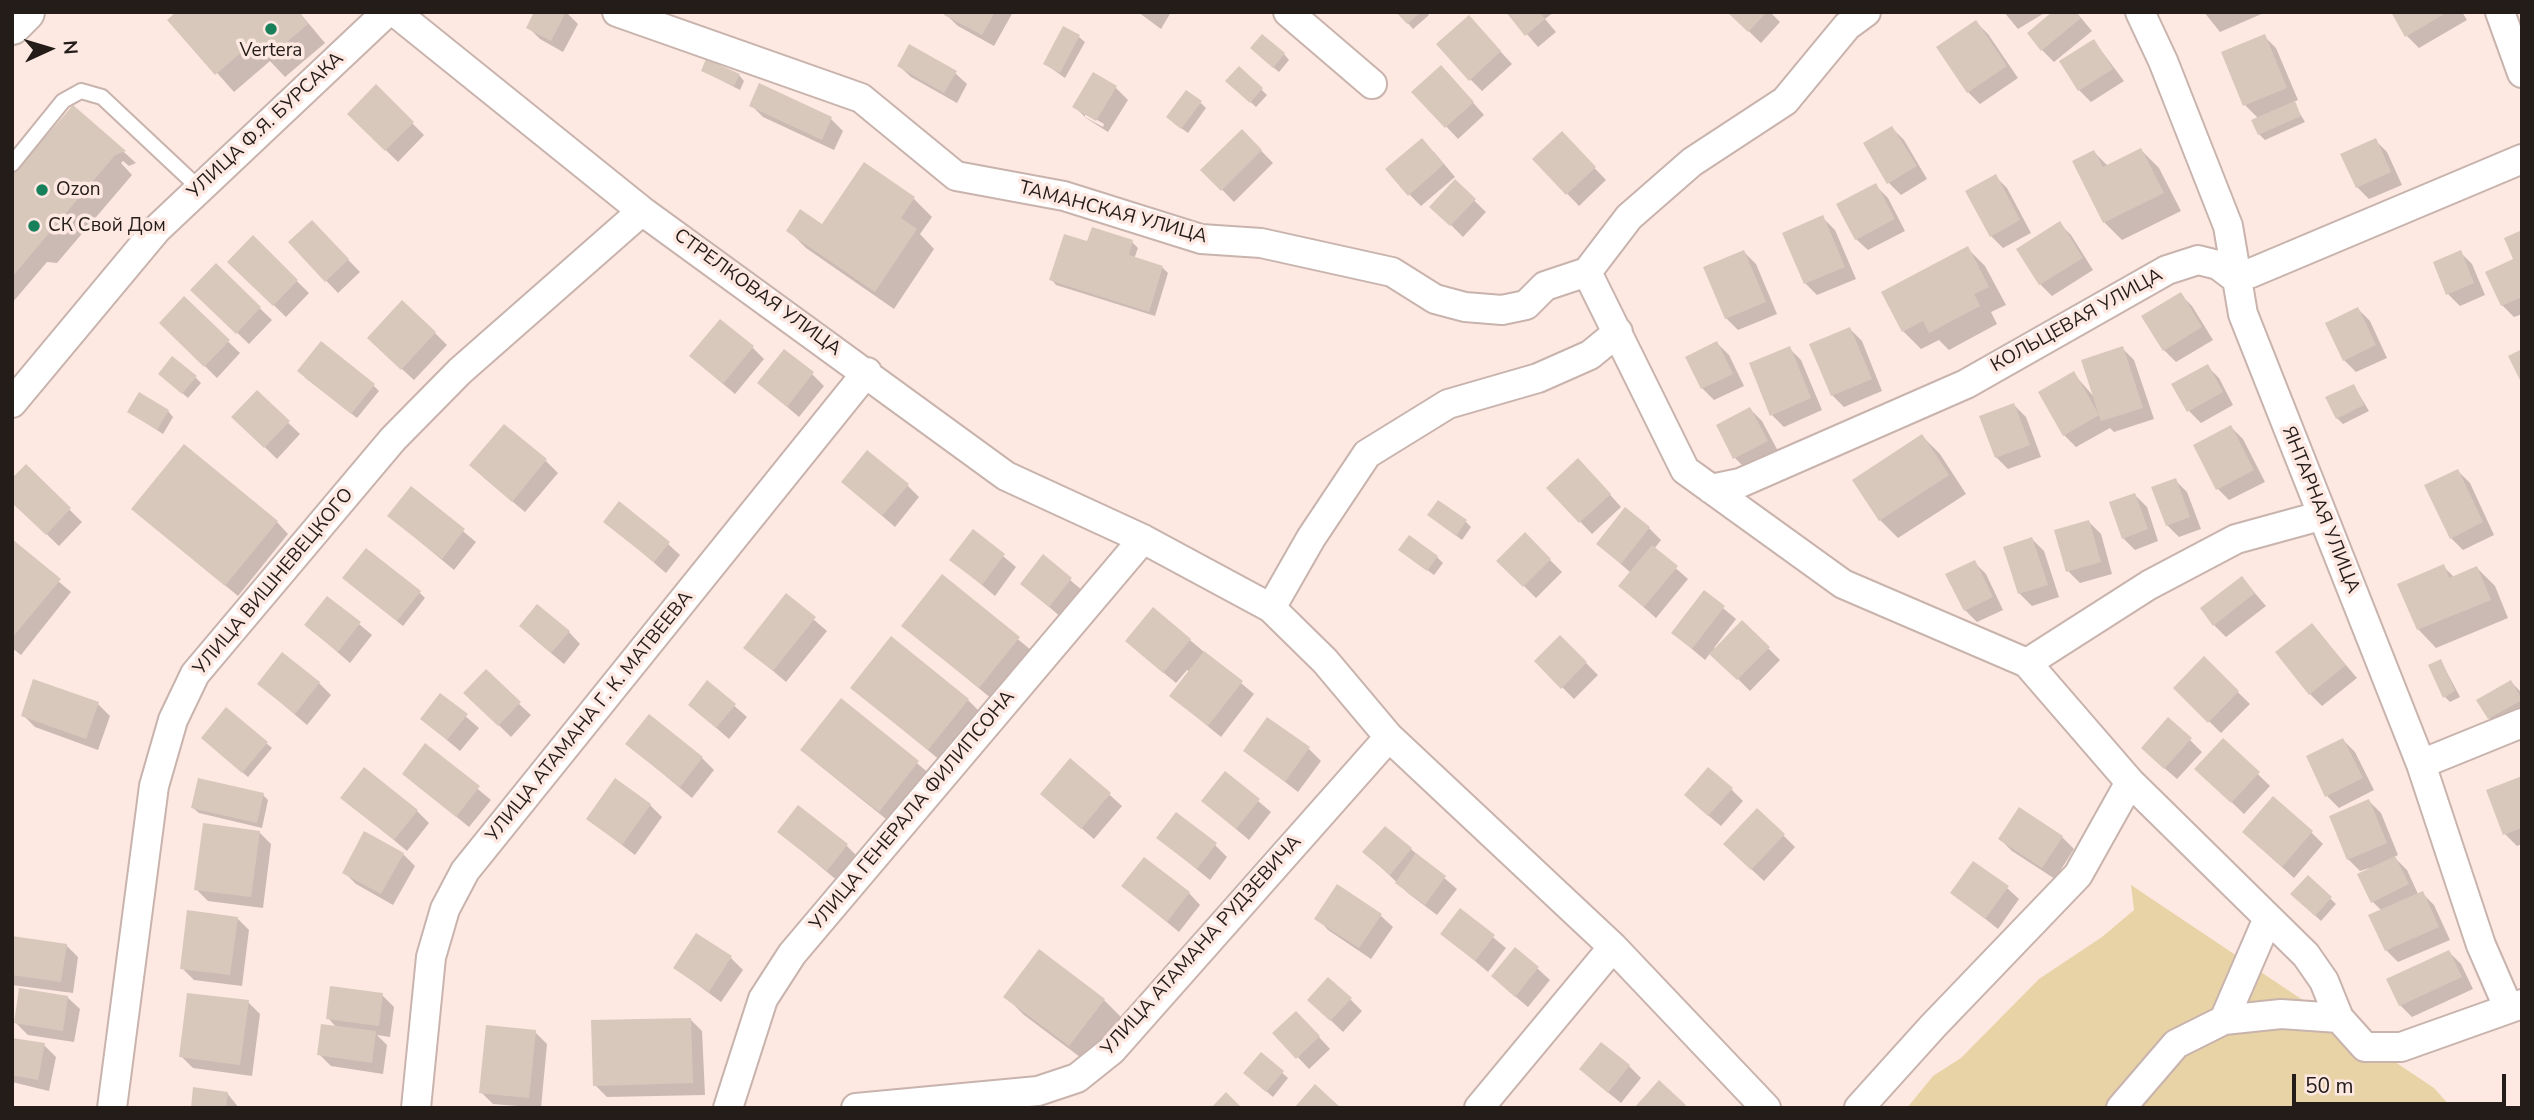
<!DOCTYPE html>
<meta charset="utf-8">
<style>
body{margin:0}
#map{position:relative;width:2534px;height:1120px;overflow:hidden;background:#fee8e2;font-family:"Nunito Sans",sans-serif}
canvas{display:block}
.frame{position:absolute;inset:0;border:14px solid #231c19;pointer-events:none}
.north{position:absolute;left:14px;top:14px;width:70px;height:70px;-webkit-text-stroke:5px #fee8e2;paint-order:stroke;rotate:86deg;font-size:19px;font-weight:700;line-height:28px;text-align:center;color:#231c19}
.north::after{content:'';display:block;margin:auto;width:24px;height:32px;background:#231c19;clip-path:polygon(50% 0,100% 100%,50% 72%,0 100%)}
.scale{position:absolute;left:2292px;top:1074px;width:214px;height:32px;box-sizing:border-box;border:4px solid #231c19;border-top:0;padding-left:9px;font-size:21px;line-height:24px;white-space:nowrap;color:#231c19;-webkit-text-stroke:5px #fee8e2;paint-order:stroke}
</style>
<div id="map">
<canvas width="2534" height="1120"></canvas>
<div class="frame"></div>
<div class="north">N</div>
<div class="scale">50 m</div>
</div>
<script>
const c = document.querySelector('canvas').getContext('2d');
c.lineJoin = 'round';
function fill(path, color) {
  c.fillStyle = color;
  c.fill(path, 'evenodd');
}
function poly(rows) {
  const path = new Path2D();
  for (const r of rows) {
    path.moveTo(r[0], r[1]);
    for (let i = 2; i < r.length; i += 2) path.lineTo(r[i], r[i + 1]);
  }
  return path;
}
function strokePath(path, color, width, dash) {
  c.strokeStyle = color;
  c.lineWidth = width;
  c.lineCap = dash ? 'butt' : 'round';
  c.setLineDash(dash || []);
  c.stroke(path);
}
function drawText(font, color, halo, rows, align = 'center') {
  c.font = font + ' "Nunito Sans",sans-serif';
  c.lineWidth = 7;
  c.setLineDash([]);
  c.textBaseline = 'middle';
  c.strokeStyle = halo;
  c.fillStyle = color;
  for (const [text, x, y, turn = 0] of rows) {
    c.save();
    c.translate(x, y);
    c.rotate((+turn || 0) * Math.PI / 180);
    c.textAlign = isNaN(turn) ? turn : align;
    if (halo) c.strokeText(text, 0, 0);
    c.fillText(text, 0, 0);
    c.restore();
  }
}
fill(poly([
 [2131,885,2434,1088,2452,1108,1907,1108,1933,1076,1961,1058,2039,979,2102,937,2134,910]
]), '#e7d3a5');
fill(poly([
 [299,12,325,43,285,77,270,61,234,92,170,20],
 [536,12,566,12,578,24,563,52,540,39,528,27],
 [943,12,1013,12,994,46,958,26],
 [1138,12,1171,12,1161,29],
 [1398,12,1426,12,1429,15,1413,29],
 [1508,12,1554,12,1545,19,1556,32,1538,47],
 [1729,12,1770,12,1780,22,1761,43],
 [2004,12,2046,12,2018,29],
 [2054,12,2076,12,2092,31,2054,62,2042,50],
 [2204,12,2266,12,2220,32],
 [2394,12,2462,12,2467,20,2419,48,2407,36],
 [1976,22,1988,34,2018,78,1980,104,1968,92],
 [1480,29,1512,64,1482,91,1470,79],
 [2264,36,2276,48,2298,100,2293,102,2305,122,2265,140,2259,134,2259,119,2245,105],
 [1079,37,1085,42,1065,78,1045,64],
 [2094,41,2124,81,2091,102,2079,90,2061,62],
 [1257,54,1284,54,1289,60,1279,72],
 [899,66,955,73,967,84,957,103,911,77],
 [1239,68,1267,95,1256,107,1233,86],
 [703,71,739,75,744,81,740,90],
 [1094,74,1116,88,1128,100,1108,132,1086,118,1074,106],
 [1085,113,1104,124,1103,127,1085,117],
 [1453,80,1484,115,1458,139,1414,92],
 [760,86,831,119,843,131,834,150,763,117,751,105],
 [376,87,424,135,398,162,349,114],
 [1201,103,1206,108,1188,133,1174,123],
 [74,107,136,163,129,166,123,161,121,163,132,175,57,263,47,262,12,303,12,178],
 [1892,128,1904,140,1927,179,1901,195,1889,183],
 [1242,131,1273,163,1234,202,1203,170],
 [1561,133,1606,180,1579,206,1534,159],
 [2375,140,2387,152,2402,185,2369,199,2357,187],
 [2141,150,2159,168,2181,211,2122,240,2104,222,2094,152,2108,166],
 [1434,152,1455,177,1421,206,1409,194],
 [864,165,914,199,932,217,920,234,934,249,894,309,806,248,788,230,823,226],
 [1995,176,2007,188,2031,233,2003,248,1991,236],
 [1455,182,1486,212,1463,237,1432,206],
 [1876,186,1888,198,1905,231,1868,250,1856,239],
 [1823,218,1835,230,1856,279,1817,295,1805,283],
 [2059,223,2071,235,2093,270,2052,296,2040,284],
 [2522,232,2522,314,2514,317,2502,305],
 [323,234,360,272,338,293,290,243],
 [253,238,309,293,286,317,229,262],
 [1132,242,1138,248,1134,259,1163,268,1168,273,1155,316,1056,285,1051,279,1088,243],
 [1967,248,1985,266,2006,305,1991,312,1997,324,1949,350,1939,340,1921,349,1903,331],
 [1744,252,1756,264,1777,314,1738,330,1726,318],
 [2460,252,2472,264,2485,295,2460,306,2448,294],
 [216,266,272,320,249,344,192,290],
 [2180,294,2192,306,2213,340,2176,362,2164,350],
 [184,299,240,353,217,378,161,323],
 [2358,309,2370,321,2387,358,2356,372,2344,360,2327,324],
 [1850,329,1862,341,1882,391,1844,407,1832,395],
 [435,333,447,345,414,380,381,350],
 [1717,343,1729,355,1744,386,1714,400,1702,388,1688,358],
 [752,347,764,359,735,394,704,368],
 [1789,348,1801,360,1822,410,1784,427,1772,415],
 [2122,348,2134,360,2154,419,2114,432,2110,428,2076,447,2064,435,2074,374,2095,398],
 [2207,366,2219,378,2233,405,2201,423,2189,411],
 [812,374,824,386,799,417,759,383],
 [195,377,201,383,188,398,166,379],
 [304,377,374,386,379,391,357,418],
 [2354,386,2369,411,2343,424,2337,418],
 [257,393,300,434,277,459,234,417],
 [2014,405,2026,417,2041,457,2008,469,1996,457],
 [1750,409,1762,421,1779,453,1747,470,1735,458],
 [168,411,173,417,163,434,129,412],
 [2231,427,2243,439,2265,482,2229,500,2217,488],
 [1922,436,1940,454,1966,494,1898,538,1880,520],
 [546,461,558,473,525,512,483,477],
 [26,467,82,522,59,546,12,501],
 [2458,471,2470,483,2494,535,2463,550,2451,538],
 [1590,472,1621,507,1592,534,1548,488],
 [2175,480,2187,492,2201,529,2179,537,2167,525],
 [843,482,907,485,919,497,895,527],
 [411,488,476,542,454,570,389,516],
 [2135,495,2147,507,2158,541,2135,550,2123,538],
 [146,520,277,522,288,534,238,596],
 [1435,520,1466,522,1471,527,1462,540],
 [605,521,668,544,680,555,666,573],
 [2089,522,2101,534,2112,574,2080,583,2068,571],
 [1649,528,1661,540,1654,549,1688,579,1656,618,1632,597,1631,573,1598,544],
 [973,531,1016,567,995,596,952,560],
 [1525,535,1562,572,1536,598,1499,561],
 [2032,539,2044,551,2059,597,2032,606,2020,594,2006,548],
 [12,542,71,592,21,655,12,648],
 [1400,550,1437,557,1443,563,1434,575],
 [1043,557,1083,591,1062,618,1022,584],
 [1974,562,1986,574,2003,610,1977,622,1965,610,1948,574],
 [2443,566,2454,577,2477,568,2495,586,2508,618,2436,648,2418,629],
 [942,577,1031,650,992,699,903,626],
 [2242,578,2266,606,2226,637,2214,625],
 [350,584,419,592,425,598,403,626],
 [1704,592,1736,619,1714,648,1716,649,1742,622,1780,660,1750,691,1711,652,1705,660,1673,633],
 [786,596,827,631,786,682,745,647],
 [328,598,372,635,350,663,306,625],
 [1153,609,1254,694,1221,737,1171,696,1190,672,1187,670,1176,683,1140,653],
 [2312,625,2357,678,2322,706,2310,694],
 [569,632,580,644,564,664,533,638],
 [1560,637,1598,675,1574,699,1536,661],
 [2204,659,2250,704,2221,733,2175,688],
 [2441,661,2460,697,2450,702,2444,696],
 [2511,682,2522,693,2522,719,2501,730,2489,718],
 [319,683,331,695,307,725,259,684],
 [708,683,747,717,729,739,690,705],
 [852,688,968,700,980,712,941,761],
 [466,693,519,704,531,715,511,737],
 [441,695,479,728,460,751,422,719],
 [841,701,930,774,891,823,814,761],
 [98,704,110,716,98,750,35,727,23,715],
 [2190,740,2202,752,2177,779,2155,760],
 [2223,740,2270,786,2244,814,2197,769],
 [2343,740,2355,752,2374,790,2339,808,2327,796],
 [208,743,266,743,272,748,248,777],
 [627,744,702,758,714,770,692,798],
 [426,746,491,800,469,827,404,774],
 [1309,749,1321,761,1298,792,1245,751],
 [1071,760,1122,806,1094,839,1054,805],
 [1225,773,1271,812,1249,840,1203,801],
 [2522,778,2522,844,2517,846,2505,834],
 [1731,789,1743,801,1721,826,1698,807],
 [263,795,268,800,262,828,199,813,193,808],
 [342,797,417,811,429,823,407,851],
 [2369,801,2381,813,2398,855,2394,857,2407,870,2418,894,2422,893,2434,905,2450,940,2398,962,2386,950,2382,911,2373,902,2369,868,2360,871,2348,859],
 [650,805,662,817,635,855,588,819],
 [2020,809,2062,837,2074,849,2055,879,2012,851,2000,839],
 [259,832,271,844,263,908,208,901,196,889],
 [779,832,846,845,858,857,839,882],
 [2311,832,2323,844,2294,878,2256,844],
 [1783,835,1795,847,1764,881,1737,856],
 [1158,838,1215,845,1227,857,1210,880],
 [1411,849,1457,889,1437,915,1409,894,1365,852],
 [403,854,415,866,393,905,356,884,344,872],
 [2308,877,2336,904,2321,921,2292,894],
 [1123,886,1189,893,1200,905,1179,932],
 [2007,888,2019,899,1998,929,1953,893],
 [1461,911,1506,948,1488,972,1443,934],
 [1381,916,1393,927,1371,959,1328,930,1317,918],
 [237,918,249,930,242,986,194,980,182,968],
 [12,938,66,945,78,957,73,993,12,985],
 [1516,949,1550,980,1528,1007,1505,988],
 [2449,952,2461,964,2473,989,2412,1017,2400,1005],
 [731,958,743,970,721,1002,675,968],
 [382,995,394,1007,390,1037,377,1035,387,1045,383,1074,331,1066,319,1054,337,1028,328,1018],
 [67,997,80,1009,74,1042,28,1035,16,1023],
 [1006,997,1104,1000,1122,1018,1088,1063,1024,1015],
 [1350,999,1362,1011,1343,1032,1322,1012],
 [248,1002,260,1014,252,1076,193,1068,181,1056],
 [690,1019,702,1031,705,1095,607,1097,595,1085],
 [1308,1025,1330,1049,1309,1069,1275,1033],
 [535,1032,547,1044,541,1108,493,1104,481,1092],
 [12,1040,44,1045,56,1057,49,1091,12,1082],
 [1261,1054,1288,1078,1273,1097,1251,1078],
 [1629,1066,1641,1078,1621,1103,1594,1081],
 [227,1093,239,1108,192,1108]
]), '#0003');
fill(poly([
 [176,12,299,12,308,24,266,60,252,43,215,75,167,20],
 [534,12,566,12,551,41,526,28],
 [945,12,995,12,982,35,944,15],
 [1396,12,1421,12,1407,24],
 [1506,12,1540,12,1545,19,1525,36],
 [1727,12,1767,12,1748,32],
 [2052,12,2076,12,2081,18,2041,51,2027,33],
 [2391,12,2448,12,2405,37],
 [1469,15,1501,51,1469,81,1436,44],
 [1976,20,2007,66,1967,93,1936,47],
 [1063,26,1080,35,1060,73,1043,64],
 [1262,34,1285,53,1273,68,1250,48],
 [2265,34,2287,88,2243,106,2221,52],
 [2094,39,2113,69,2078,91,2059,61],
 [909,44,957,71,944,93,897,66],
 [706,59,740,74,734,86,701,71],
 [1441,65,1474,102,1445,128,1411,92],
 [1239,66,1263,88,1250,103,1225,81],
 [1093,72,1117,86,1096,121,1072,107],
 [759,83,832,117,822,140,749,106],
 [376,84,414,122,385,151,347,114],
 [1186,90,1202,101,1181,129,1166,117],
 [2295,101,2301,116,2258,135,2251,120],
 [73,105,126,151,115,155,12,277,12,175],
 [1892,126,1917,166,1887,184,1863,143],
 [1242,129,1262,150,1221,191,1200,170],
 [1562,131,1596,167,1566,195,1532,159],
 [1422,138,1444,164,1408,196,1385,169],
 [2376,138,2391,172,2356,188,2340,154],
 [2141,148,2164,193,2103,223,2072,161,2094,150,2103,167],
 [864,162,915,197,901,218,917,229,875,292,786,231,800,209,822,224],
 [1996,174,2020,220,1990,237,1965,191],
 [1455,179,1476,199,1450,226,1429,207],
 [1876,183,1895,219,1855,240,1836,204],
 [1823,215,1845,267,1804,284,1782,233],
 [312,220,349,259,325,282,288,242],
 [2060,221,2083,258,2039,285,2016,249],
 [1092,227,1133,240,1129,255,1163,266,1149,312,1049,280,1064,234,1087,241],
 [2522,230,2522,297,2501,306,2485,272,2513,259,2504,238],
 [253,235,298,280,273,306,227,262],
 [1968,246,1989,287,1974,294,1980,306,1929,333,1923,321,1902,332,1881,292],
 [1744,250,1766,302,1725,319,1703,267],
 [2461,250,2474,283,2446,295,2433,262],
 [216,263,261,307,236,334,190,290],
 [2181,292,2202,327,2163,351,2141,316],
 [184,296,230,340,204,367,159,323],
 [402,300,436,332,401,370,367,338],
 [2358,307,2376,345,2343,361,2325,323],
 [720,319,754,346,723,384,689,356],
 [1850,327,1872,379,1831,396,1809,344],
 [321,341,375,384,351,414,297,371],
 [1717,341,1733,374,1701,389,1685,357],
 [1790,346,1811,398,1770,416,1749,363],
 [2123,346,2143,408,2101,421,2081,360],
 [784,349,814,372,787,407,757,383],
 [2522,349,2522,384,2508,356],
 [172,356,197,376,182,394,158,374],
 [2208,364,2223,392,2187,412,2171,384],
 [2074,371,2099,415,2063,436,2038,392],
 [2354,384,2364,405,2336,419,2325,397],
 [257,390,290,421,264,448,231,417],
 [139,392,169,410,157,430,127,412],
 [2014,403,2030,445,1995,458,1979,416],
 [1750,407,1768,441,1733,459,1716,425],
 [504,424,547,459,512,502,469,465],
 [2231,425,2254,470,2216,490,2193,445],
 [1922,434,1949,475,1879,521,1852,480],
 [184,444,278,521,225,586,131,509],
 [867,450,909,484,882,516,841,482],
 [1578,458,1611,494,1579,523,1546,488],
 [26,464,71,508,46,535,12,503,12,478],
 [2458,469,2483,522,2450,539,2424,485],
 [2176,478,2190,517,2166,526,2151,487],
 [411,486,465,529,442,559,387,516],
 [2135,493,2148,529,2122,539,2109,502],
 [1438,500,1467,520,1456,536,1427,515],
 [619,501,670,542,654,562,603,522],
 [1625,507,1650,527,1621,564,1596,544],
 [2089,520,2101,562,2066,572,2054,530],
 [973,529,1005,554,982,585,949,560],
 [1525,532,1551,559,1523,587,1496,561],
 [1409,535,1438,556,1427,571,1398,550],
 [2032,537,2048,585,2018,594,2003,547],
 [12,539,61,579,12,638],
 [1652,545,1678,566,1644,607,1618,586],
 [366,548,421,591,397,621,342,578],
 [1043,554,1072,578,1049,607,1020,584],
 [1975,560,1993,597,1964,611,1945,574],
 [2444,564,2449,578,2477,566,2491,600,2417,630,2397,584],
 [942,574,1020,637,979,688,901,626],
 [2242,576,2255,593,2213,626,2200,608],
 [1704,590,1725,606,1692,649,1671,633],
 [786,593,816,617,773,671,743,648],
 [327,596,361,622,338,652,304,625],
 [537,604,570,631,551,653,519,626],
 [1153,607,1191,639,1163,673,1125,641],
 [1742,620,1770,647,1737,680,1709,654],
 [2312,623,2346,665,2309,695,2275,652],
 [1560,635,1587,662,1561,689,1534,661],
 [891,636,969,699,928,750,850,688],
 [1204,651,1243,681,1208,726,1169,696],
 [282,652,320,682,295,714,257,684],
 [2204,656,2239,691,2208,723,2173,688],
 [2441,659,2455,691,2443,698,2428,665],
 [486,669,521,702,498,726,463,693],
 [33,679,99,702,86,739,21,716],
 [707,680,736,704,716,728,688,705],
 [2511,680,2522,700,2488,719,2476,700],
 [440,693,468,714,447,740,420,719],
 [841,698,919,761,879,812,800,750],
 [226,707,268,742,242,773,201,738],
 [649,714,703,757,680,787,625,744],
 [1267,717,1310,747,1285,782,1243,751],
 [2168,717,2192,738,2164,769,2141,748],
 [2223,738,2260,772,2231,803,2194,769],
 [2343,738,2363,778,2325,797,2306,756],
 [425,743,480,786,456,817,402,774],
 [1070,758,1111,793,1081,829,1040,794],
 [364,767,418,810,394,840,340,798],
 [1708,767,1733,788,1708,816,1684,795],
 [1225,771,1260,799,1236,829,1201,801],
 [2522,776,2522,828,2503,835,2486,790],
 [198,778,264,793,257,823,191,808],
 [615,778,651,804,622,845,586,819],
 [2273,796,2313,831,2282,867,2242,832],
 [2369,799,2387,843,2347,860,2329,816],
 [798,805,848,844,827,871,777,832],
 [2019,807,2063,836,2042,868,1998,839],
 [1757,808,1785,834,1751,870,1723,844],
 [1176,812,1217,843,1197,869,1156,838],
 [203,823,260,831,251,897,194,890],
 [1385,826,1412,848,1390,875,1362,852],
 [364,831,404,853,381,894,342,873],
 [1416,853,1446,876,1425,905,1395,883],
 [2395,856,2409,884,2371,903,2357,874],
 [1144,857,1190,892,1167,922,1121,886],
 [1973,861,2009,886,1985,919,1950,893],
 [2308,875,2332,897,2315,916,2290,894],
 [1337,884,1382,914,1359,948,1314,919],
 [2423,891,2439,927,2385,951,2368,915],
 [1460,908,1495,935,1475,961,1440,934],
 [187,910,238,917,230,975,180,969],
 [696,933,732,956,709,992,673,968],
 [12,936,67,944,61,982,12,975],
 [1515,947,1539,967,1515,997,1491,976],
 [1039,949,1105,999,1069,1046,1003,997],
 [2449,950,2462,977,2399,1006,2386,979],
 [1328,977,1352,998,1330,1021,1307,1000],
 [330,986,383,993,379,1026,326,1019],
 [19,988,68,996,63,1031,14,1023],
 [187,993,249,1000,240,1065,179,1057],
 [1296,1011,1320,1036,1296,1059,1272,1033],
 [691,1018,693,1083,593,1086,591,1020],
 [321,1024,376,1031,372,1063,317,1055],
 [486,1025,536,1030,529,1098,479,1093],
 [12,1038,45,1043,38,1080,12,1075],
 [1601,1042,1630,1065,1608,1093,1579,1069],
 [1261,1052,1284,1071,1266,1092,1243,1073],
 [1659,1080,1686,1105,1683,1108,1634,1108],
 [1315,1084,1341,1108,1294,1108],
 [193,1087,228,1092,226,1108,191,1108],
 [1226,1092,1242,1108,1211,1108]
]), '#d8c8bb');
const lane = poly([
 [12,164,63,101,81,91,102,97,200,189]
]);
const street = poly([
 [395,12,642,211,1006,476,1143,539,1271,608,1325,661,1389,737,1613,947,1766,1108],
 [617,12,861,98,956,176,1064,196,1201,239,1261,243,1392,272,1435,299,1465,307,1502,310,1526,305,1545,286,1587,272],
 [1288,12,1372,84],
 [2140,12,2163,61,2228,226,2243,314,2421,764,2481,945,2508,1007],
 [2500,12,2522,73],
 [1587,272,1685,470,1843,584,2027,663,2130,782,2306,955,2324,981,2339,1018,2365,1047,2401,1047,2522,1004],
 [1587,272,1629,217,1692,162,1785,101,1847,26,1866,12],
 [12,403,157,229,387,12],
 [1711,489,1740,483,1966,384,2167,270,2198,260,2218,265,2234,277,2251,273,2522,159],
 [1271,608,1311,538,1367,454,1448,404,1538,378,1590,355,1618,332],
 [2027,663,2149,585,2236,539,2320,516],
 [2421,764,2522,723],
 [2224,1020,2268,918],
 [112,1108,154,786,173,720,195,674,393,439,460,371,642,211],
 [416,1108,431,957,445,909,465,871,867,372],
 [728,1108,763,999,792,954,1143,539],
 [856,1108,1038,1091,1077,1078,1112,1050,1389,737],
 [1479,1108,1613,947],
 [1859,1108,1933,1026,2078,875,2130,782],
 [2121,1108,2176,1044,2224,1020,2281,1014,2339,1018]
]);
const secondary = poly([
 [12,25,25,12]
]);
strokePath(lane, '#c8b3ad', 18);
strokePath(street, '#c8b3ad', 32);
strokePath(secondary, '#c8b3ad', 42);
strokePath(lane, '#fff', 14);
strokePath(street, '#fff', 28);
strokePath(secondary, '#fff', 38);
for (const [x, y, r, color] of [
 [271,29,7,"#17805b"],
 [42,190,7,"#17805b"],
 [34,226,7,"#17805b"]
]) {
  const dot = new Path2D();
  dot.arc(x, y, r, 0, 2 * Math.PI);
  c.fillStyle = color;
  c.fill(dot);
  strokePath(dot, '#fee8e2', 2.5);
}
drawText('19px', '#231c19', '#fee8e2', [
 ["Vertera",271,51,"center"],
 ["Ozon",56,190],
 ["СК Свой Дом",48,226]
], 'left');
drawText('19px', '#231c19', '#fee8e2', [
 ["УЛИЦА Ф.Я. БУРСАКА",266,126,-43],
 ["ТАМАНСКАЯ УЛИЦА",1113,213,15],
 ["СТРЕЛКОВАЯ УЛИЦА",757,293,36],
 ["КОЛЬЦЕВАЯ УЛИЦА",2077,321,-29],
 ["ЯНТАРНАЯ УЛИЦА",2320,510,68],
 ["УЛИЦА ВИШНЕВЕЦКОГО",274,582,-50],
 ["УЛИЦА АТАМАНА Г. К. МАТВЕЕВА",590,717,-51],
 ["УЛИЦА ГЕНЕРАЛА ФИЛИПСОНА",913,811,-50],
 ["УЛИЦА АТАМАНА РУДЗЕВИЧА",1202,946,-48]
]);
</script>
